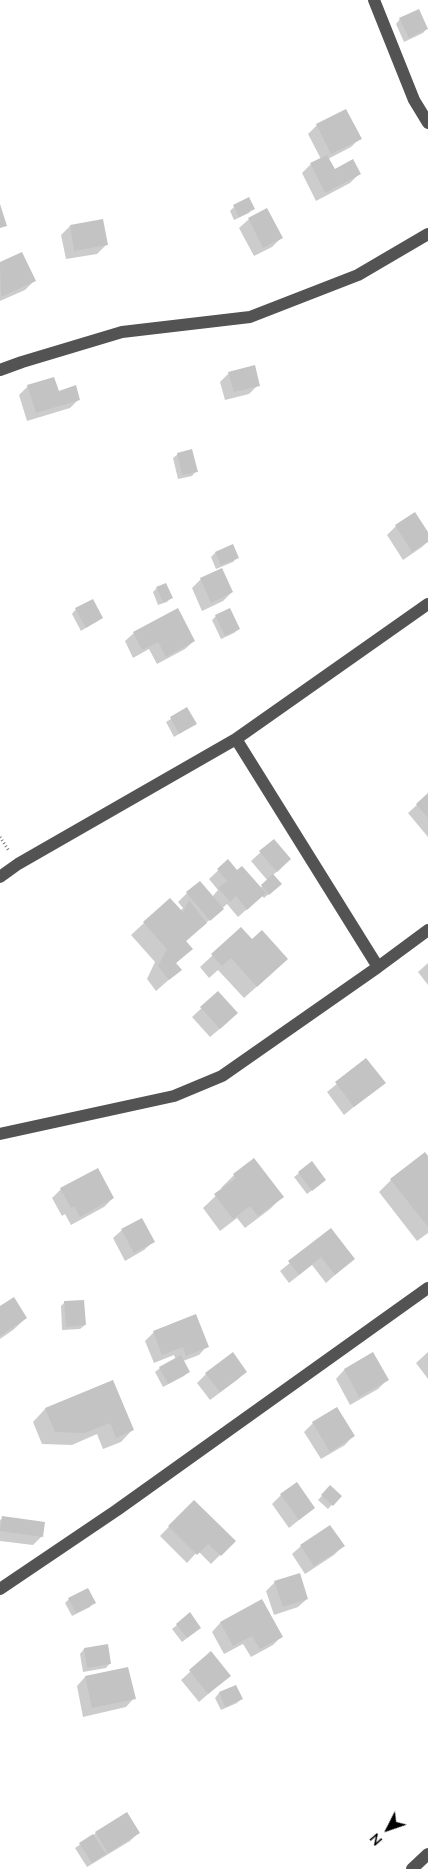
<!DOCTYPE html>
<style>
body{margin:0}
#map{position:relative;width:428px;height:1869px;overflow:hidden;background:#fff;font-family:"Nunito Sans",sans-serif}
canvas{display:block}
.north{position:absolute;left:363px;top:1804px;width:50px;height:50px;-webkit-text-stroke:4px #fff;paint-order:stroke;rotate:229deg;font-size:14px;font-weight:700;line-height:20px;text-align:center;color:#000}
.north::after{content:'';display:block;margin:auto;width:18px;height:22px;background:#000;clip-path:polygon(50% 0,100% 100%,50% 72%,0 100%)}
</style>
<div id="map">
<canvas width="428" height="1869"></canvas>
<div class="north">N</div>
</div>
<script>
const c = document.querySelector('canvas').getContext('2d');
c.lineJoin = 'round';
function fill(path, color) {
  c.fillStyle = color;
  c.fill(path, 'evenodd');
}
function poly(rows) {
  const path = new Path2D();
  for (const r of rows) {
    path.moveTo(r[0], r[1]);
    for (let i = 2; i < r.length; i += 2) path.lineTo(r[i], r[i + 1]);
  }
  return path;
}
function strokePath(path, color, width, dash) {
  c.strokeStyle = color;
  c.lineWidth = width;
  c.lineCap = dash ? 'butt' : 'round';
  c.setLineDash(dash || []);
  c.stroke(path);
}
fill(poly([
 [400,19,427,28,423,33,404,42,396,24],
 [317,125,360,138,351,147,328,159,334,171,359,174,350,183,316,201,302,173,310,165,321,159,308,134],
 [234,207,253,208,249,213,234,220,230,211],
 [266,210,281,238,272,247,254,256,239,228,248,220],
 [70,226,106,245,97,254,66,259,61,235],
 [22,253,34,281,25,290,0,301,0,263],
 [229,373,258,385,249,394,225,400,220,382],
 [28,386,58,392,79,399,70,408,27,421,19,395],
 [178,454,196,471,192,476,178,479,173,458],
 [396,526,428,534,428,541,422,547,403,560,387,535],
 [232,545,238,557,233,562,216,569,211,557,215,553],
 [201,579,232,592,223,601,202,611,192,588],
 [157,588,171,598,167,602,158,605,153,592],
 [76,609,101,618,81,631,72,614],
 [216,616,239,629,234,633,221,639,212,620],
 [134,633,194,641,185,649,157,664,149,649,133,658,125,641],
 [187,709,195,724,174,737,166,722],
 [428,795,428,837,408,813],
 [274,840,281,868,273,875,276,888,264,898,262,896,238,917,227,904,185,942,191,949,175,964,180,970,156,991,147,979,155,962,131,935,144,923,180,911,183,908,178,902,187,893,212,897,218,890,209,879,228,861,237,872,260,888,268,881,251,861],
 [241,929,274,971,244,998,218,970,209,978,200,967],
 [428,963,428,985,418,972],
 [218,993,228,1022,210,1037,192,1017],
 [366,1060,384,1082,344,1115,327,1092],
 [428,1158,428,1233,417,1241,379,1192,391,1180],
 [254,1160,282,1197,270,1209,245,1228,237,1218,220,1231,203,1208,223,1189,221,1188,234,1175],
 [312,1163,320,1184,307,1194,294,1177],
 [61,1189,113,1198,104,1207,71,1225,65,1214,62,1216,52,1198],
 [122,1230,153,1242,144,1250,125,1261,113,1238],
 [330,1230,353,1259,326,1283,312,1265,289,1283,280,1271],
 [65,1302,85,1325,80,1329,62,1330,61,1306],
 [0,1308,26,1318,13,1330,0,1339],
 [154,1332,207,1346,199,1355,183,1361,189,1371,184,1376,163,1387,155,1372,160,1368,176,1360,174,1355,154,1363,145,1341],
 [428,1352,428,1379,416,1363],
 [372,1354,387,1380,378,1389,350,1405,336,1379,344,1370],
 [246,1372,237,1380,210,1400,197,1383,206,1374],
 [112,1381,133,1429,121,1442,103,1449,97,1434,72,1445,42,1444,33,1422,45,1409],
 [313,1423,353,1436,345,1445,321,1459,304,1432],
 [330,1487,340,1496,328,1509,318,1500],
 [281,1495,314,1508,289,1528,272,1504],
 [194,1501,234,1541,211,1564,198,1551,187,1563,160,1536],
 [3,1518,42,1536,33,1545,0,1541,0,1520],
 [301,1546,343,1546,334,1555,305,1574,292,1554],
 [275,1582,307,1599,298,1607,274,1615,266,1591],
 [69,1599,94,1602,90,1607,72,1616,65,1603],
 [261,1601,282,1636,273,1645,251,1657,243,1644,224,1654,212,1632,220,1623],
 [177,1625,195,1632,182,1642,172,1629],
 [107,1645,110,1663,106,1668,83,1672,80,1654,84,1649],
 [211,1653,229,1676,199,1702,181,1680],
 [85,1677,134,1698,126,1707,83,1717,77,1686],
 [236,1686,241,1699,237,1703,221,1710,215,1698,219,1693],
 [139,1832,130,1841,87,1867,75,1848,96,1833]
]), '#0003');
fill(poly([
 [419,9,428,29,409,38,399,18],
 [346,109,362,139,331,154,316,124],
 [327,155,335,169,353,159,361,174,325,193,310,163],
 [249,197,255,209,239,217,233,205],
 [0,204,7,226,0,228],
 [267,208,283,238,263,248,248,218],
 [103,219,108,245,74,251,70,225],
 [22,252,36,281,1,297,0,262],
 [255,365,260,386,234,392,228,372],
 [54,377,59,391,76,385,80,400,36,413,27,385],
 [192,449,198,472,182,475,177,453],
 [415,512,428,532,428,542,412,552,395,525],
 [233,544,239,558,221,565,215,552],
 [222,568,233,592,211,603,200,578],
 [166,583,173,598,163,602,156,587],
 [93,599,103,618,86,628,75,608],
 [178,608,195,641,166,657,158,642,142,650,133,632],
 [230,608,240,629,225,636,215,615],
 [187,707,197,724,179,734,170,717],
 [428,793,428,818,416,804],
 [274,839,291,859,277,872,259,851],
 [228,859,237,870,242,866,266,893,247,910,236,896,230,902,218,888,227,881,217,869],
 [273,874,282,884,269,895,261,885],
 [200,881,224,909,210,921,186,892],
 [170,898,183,912,189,900,207,923,186,941,193,949,176,963,182,970,169,980,158,966,167,949,143,922],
 [241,927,252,939,262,930,288,959,257,987,231,958,222,966,211,954],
 [218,991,238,1013,220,1029,200,1007],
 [366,1058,386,1083,354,1107,335,1082],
 [425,1152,428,1156,428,1227,390,1179],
 [254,1158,284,1197,258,1216,250,1206,233,1219,214,1194,236,1178,233,1174],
 [312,1161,326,1180,312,1191,298,1172],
 [98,1168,114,1198,80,1217,74,1206,71,1208,60,1188],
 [142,1218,155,1242,134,1253,121,1229],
 [331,1228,355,1259,335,1275,321,1257,299,1275,288,1261],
 [14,1297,27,1318,0,1336,0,1306],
 [84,1300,86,1325,66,1327,64,1301],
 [196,1314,209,1347,186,1356,183,1347,162,1355,153,1331],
 [233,1352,247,1372,220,1392,205,1373],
 [373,1352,389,1380,359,1397,344,1369],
 [181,1355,190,1372,168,1384,159,1367],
 [113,1380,134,1430,116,1438,110,1423,85,1433,55,1432,45,1408],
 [337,1407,355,1436,330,1452,312,1422],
 [297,1482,315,1508,299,1520,280,1494],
 [330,1485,342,1496,333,1506,321,1495],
 [194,1500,236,1541,221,1556,208,1544,197,1555,168,1526],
 [2,1516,45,1522,43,1537,0,1531],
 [330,1525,345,1546,314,1566,300,1545],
 [300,1573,308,1599,283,1607,274,1581],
 [88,1588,96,1603,76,1613,68,1598],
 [262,1599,283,1637,260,1649,252,1636,233,1646,220,1622],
 [190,1612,201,1628,187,1638,176,1624],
 [108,1644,111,1664,87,1668,84,1648],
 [211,1651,231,1676,208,1694,189,1670],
 [128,1667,136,1699,92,1708,85,1676],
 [236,1685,243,1699,225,1707,219,1692],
 [127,1812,140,1833,108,1853,95,1832],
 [93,1834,106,1854,92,1863,79,1843]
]), '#c3c3c3');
strokePath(poly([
 [0,837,9,851]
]), '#757575', 3, [1, 2.5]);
strokePath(poly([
 [374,0,414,100,428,123],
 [0,370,22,362,122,332,250,317,358,275,428,234],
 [236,739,378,967],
 [0,877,18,864,236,739,428,604],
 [0,1134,174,1096,222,1076,378,967,428,930],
 [0,1589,117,1510,428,1288],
 [412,1869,428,1854]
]), '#535353', 12);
</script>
